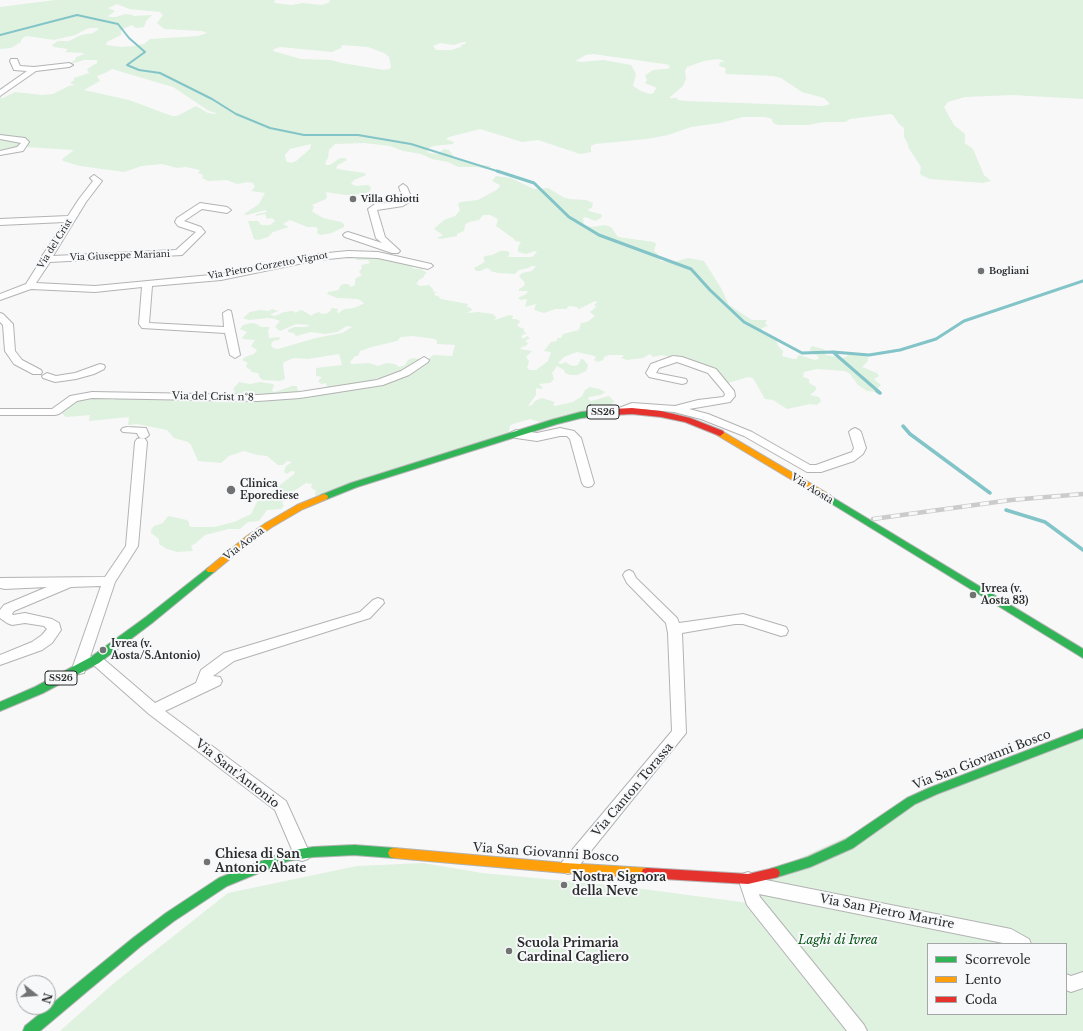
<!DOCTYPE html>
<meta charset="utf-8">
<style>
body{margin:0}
#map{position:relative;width:1083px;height:1031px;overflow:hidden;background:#f8f8f9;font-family:"Libre Baskerville",serif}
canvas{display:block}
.legend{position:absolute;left:927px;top:943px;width:140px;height:72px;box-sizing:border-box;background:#f7f8fa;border:1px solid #a5a6a7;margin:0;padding:5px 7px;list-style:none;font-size:12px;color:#292a2a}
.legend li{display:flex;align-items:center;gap:8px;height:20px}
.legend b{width:20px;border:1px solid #a5a6a7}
.north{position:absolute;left:16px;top:975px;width:40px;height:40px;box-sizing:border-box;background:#f7f8fa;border:1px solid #a5a6a7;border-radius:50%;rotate:107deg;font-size:11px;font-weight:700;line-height:16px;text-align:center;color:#292a2a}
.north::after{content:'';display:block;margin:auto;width:14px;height:18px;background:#717272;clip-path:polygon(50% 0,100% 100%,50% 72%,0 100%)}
</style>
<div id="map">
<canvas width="1083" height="1031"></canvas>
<ul class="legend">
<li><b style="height:5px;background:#30b455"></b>Scorrevole</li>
<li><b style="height:5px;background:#ff9f0a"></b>Lento</li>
<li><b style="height:5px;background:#e5322d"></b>Coda</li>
</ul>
<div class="north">N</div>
</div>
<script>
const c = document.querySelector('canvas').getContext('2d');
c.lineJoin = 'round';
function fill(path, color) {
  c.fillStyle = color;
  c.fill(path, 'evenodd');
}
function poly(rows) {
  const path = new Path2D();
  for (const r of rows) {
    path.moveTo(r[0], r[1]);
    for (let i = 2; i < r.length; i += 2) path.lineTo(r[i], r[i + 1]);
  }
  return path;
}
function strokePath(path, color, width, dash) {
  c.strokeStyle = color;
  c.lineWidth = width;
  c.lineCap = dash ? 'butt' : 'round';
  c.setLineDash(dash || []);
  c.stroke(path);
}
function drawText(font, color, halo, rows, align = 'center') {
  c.font = font + ' "Libre Baskerville",serif';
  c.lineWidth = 4;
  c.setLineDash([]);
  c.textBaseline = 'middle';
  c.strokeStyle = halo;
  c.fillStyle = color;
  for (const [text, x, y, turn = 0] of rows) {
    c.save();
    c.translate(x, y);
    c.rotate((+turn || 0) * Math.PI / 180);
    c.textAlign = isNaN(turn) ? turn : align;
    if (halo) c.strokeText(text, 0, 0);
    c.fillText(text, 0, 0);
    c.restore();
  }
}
fill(poly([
 [55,0,276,0,274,1,275,3,291,5,303,3,322,5,330,2,329,0,1083,0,1083,99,1012,95,965,97,948,102,944,107,954,125,965,134,965,143,973,149,984,175,991,181,983,183,930,179,921,175,920,173,921,167,908,147,908,144,904,137,904,128,899,124,893,115,890,114,850,119,845,122,824,122,808,125,778,125,773,123,772,119,765,117,743,117,720,123,691,127,668,135,647,139,595,144,591,146,591,152,580,154,538,140,522,142,480,129,449,137,446,139,454,142,453,144,433,146,429,148,427,151,429,153,437,154,444,149,449,150,455,158,472,162,481,165,491,166,487,169,477,167,458,167,448,162,432,159,421,154,403,151,390,146,364,143,335,144,329,150,328,158,325,163,326,165,330,165,340,158,345,158,347,160,338,165,336,168,337,169,365,173,366,175,354,180,351,184,357,186,368,185,371,187,370,191,364,194,345,195,326,192,327,197,326,199,312,205,314,207,312,211,313,212,323,218,341,222,344,224,344,227,332,233,320,235,317,233,318,229,316,227,307,227,290,220,283,224,289,227,273,232,268,237,258,240,254,239,248,221,258,221,261,225,270,225,275,221,272,218,267,219,265,214,255,216,257,214,267,212,266,210,247,215,244,214,259,204,265,193,251,191,255,187,253,183,248,182,237,184,227,180,208,181,202,178,203,175,198,173,200,170,186,167,177,168,162,164,142,166,124,172,80,166,63,161,62,159,74,150,26,147,0,152,0,97,3,98,15,92,42,95,53,94,69,86,75,85,70,83,74,80,74,78,89,73,87,69,97,63,97,60,84,60,71,64,70,63,75,60,76,57,84,54,83,53,65,52,68,49,54,47,52,45,58,41,69,41,81,35,93,33,99,29,97,28,89,28,75,35,54,40,26,36,21,40,21,42,11,48,0,49,0,7],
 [117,4,129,9,160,12,163,15,157,23,164,29,202,31,207,33,198,36,150,39,144,44,134,46,121,47,106,45,107,42,121,35,121,31,123,29,132,25,136,28,144,27,146,21,152,15,133,16,133,15,125,14,116,17,109,17,108,16,115,11,108,8],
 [463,42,466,42,465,44,461,45,461,47,451,50,436,50,433,46,440,43,454,45],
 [342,45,368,47,384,53,389,57,391,67,389,69,384,70,342,63,331,60,301,59,273,51,274,49,280,47,332,52,341,48],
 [593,54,664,64,669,65,670,68,666,69,653,70,647,74,645,76,647,80,645,83,657,88,654,91,654,93,650,94,641,91,633,86,636,74,631,65,603,60,582,62,575,61,586,55],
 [718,59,724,61,723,62,720,62,719,66,726,68,725,72,726,74,773,76,781,78,802,92,824,98,830,104,823,106,686,101,678,100,677,98,669,98,683,86,686,79,685,71,687,67,704,61],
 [112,69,173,87,209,111,216,113,215,114,208,113,196,106,177,116,172,116,129,100,84,90,100,81,97,76,105,73],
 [311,144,310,149,296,161,291,163,286,161,285,155,290,149],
 [496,176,511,178,534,189,548,188,563,197,569,199,586,200,593,203,592,208,588,209,589,211,600,214,602,215,601,218,595,221,586,217,583,218,584,225,592,227,605,225,611,227,618,237,654,242,656,244,654,251,657,253,660,261,673,262,688,258,704,261,721,288,729,305,752,320,767,320,765,323,768,326,762,328,761,331,776,339,778,346,783,351,782,356,793,359,796,359,799,355,815,360,818,359,819,357,810,351,810,349,812,346,823,349,826,351,825,353,826,355,842,358,846,357,850,353,865,355,868,357,868,361,862,367,877,373,879,376,874,379,881,385,878,388,877,392,867,391,858,385,850,374,845,371,817,369,804,372,803,377,809,379,809,383,816,387,816,390,810,395,819,397,821,401,817,405,810,404,787,409,773,400,765,399,753,378,748,377,728,383,722,380,716,371,712,369,682,362,678,357,669,357,662,355,653,357,650,354,643,358,627,360,621,358,624,356,622,355,609,355,604,357,603,360,598,362,594,360,596,357,595,356,577,352,564,357,558,363,561,364,566,362,568,364,573,366,578,365,581,359,583,359,588,365,586,371,577,375,570,375,565,373,564,370,557,366,552,373,554,379,550,383,539,384,543,388,541,389,536,388,536,395,528,406,532,405,535,401,542,398,555,402,553,405,555,406,573,402,582,396,585,390,590,387,599,389,605,392,601,395,589,397,588,399,591,401,609,396,615,402,612,403,612,405,621,408,580,412,548,421,540,422,530,419,513,424,510,426,509,433,505,435,316,496,315,494,316,491,311,488,312,484,306,483,294,491,293,497,284,501,282,503,284,506,281,509,267,510,259,521,248,522,240,529,229,529,205,535,196,543,191,546,193,551,177,552,167,549,159,544,159,539,151,533,151,530,154,526,163,523,168,516,187,520,189,522,189,526,191,527,214,527,234,522,251,514,257,502,293,475,295,473,294,471,291,471,287,474,284,472,286,466,292,462,287,461,283,465,278,465,267,456,257,455,244,451,229,456,221,463,198,461,191,445,188,442,174,438,167,430,137,424,128,425,129,417,89,421,90,415,66,417,60,412,60,411,77,400,90,398,105,397,112,400,125,397,258,400,298,397,380,385,395,380,418,369,433,355,452,356,455,345,437,344,437,341,435,339,413,336,401,337,397,341,372,347,360,351,358,356,355,356,351,361,350,363,352,364,369,363,378,366,387,363,395,364,399,367,405,365,408,360,413,358,420,359,410,369,390,376,375,379,373,382,294,393,258,396,232,395,235,391,233,389,239,382,250,384,260,382,273,384,274,385,272,391,275,392,292,386,297,386,297,389,300,391,306,391,327,387,326,383,321,384,318,381,322,377,316,376,316,368,342,365,339,354,308,359,294,358,284,362,283,365,285,379,280,381,263,380,260,378,258,373,251,372,251,370,247,368,246,365,248,363,242,360,245,357,254,354,257,350,251,346,255,340,244,339,242,338,247,332,240,329,243,325,252,323,257,324,261,327,268,327,270,328,268,330,269,338,280,337,279,340,273,341,271,345,273,348,278,349,316,338,342,333,352,327,347,326,337,332,325,334,311,332,296,336,294,333,288,332,288,330,294,327,306,327,310,325,296,324,280,331,275,327,280,321,275,319,268,318,249,320,243,318,250,312,260,310,269,311,272,309,278,311,271,314,271,315,275,316,284,312,293,311,296,313,298,311,302,310,312,316,313,314,319,312,322,314,328,313,331,310,331,308,338,309,337,312,339,313,344,309,354,308,363,304,364,303,358,299,337,298,327,294,328,292,339,290,340,286,343,284,348,284,351,287,355,285,355,279,362,275,359,272,362,268,361,265,370,263,368,260,357,260,355,257,348,256,348,254,377,255,418,264,418,265,411,268,421,269,427,273,424,275,424,277,420,279,416,284,420,286,429,285,433,289,433,291,436,292,434,295,438,296,441,299,468,304,467,307,471,308,472,310,467,313,478,312,493,314,496,317,495,320,509,315,513,316,512,319,516,319,520,321,517,326,524,329,524,332,527,333,521,336,523,339,527,336,530,338,525,341,528,343,526,346,522,347,520,349,532,351,526,357,529,361,527,368,530,370,536,370,548,361,551,352,544,351,551,342,557,341,557,338,561,338,563,334,579,330,581,323,587,322,595,316,590,312,596,307,594,305,597,302,595,301,579,309,578,309,577,307,569,306,566,309,555,309,544,313,534,310,536,304,525,307,527,299,521,300,518,298,526,294,528,291,519,291,519,289,524,286,525,283,519,276,522,273,532,271,536,266,532,266,528,268,519,270,515,274,498,273,490,271,491,270,487,268,480,271,476,271,474,268,483,263,485,261,483,258,485,256,492,255,500,251,507,251,510,253,508,257,532,257,537,252,535,251,526,254,518,252,518,247,521,242,515,241,514,239,496,226,498,220,496,218,490,215,483,215,479,220,469,222,465,225,464,231,457,234,457,236,440,239,437,238,443,235,434,229,444,220,455,216,460,210,458,204,460,202,478,200,498,189,500,185,492,181],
 [1083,728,1083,1031,60,1031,114,983,228,893,357,866,423,863,482,873,620,886,749,903,787,864],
 [928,944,1066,944,1066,1014,928,1014]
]), '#dff1df');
strokePath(poly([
 [0,35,77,15,118,24,129,38,145,52,127,65,139,70,160,73,212,99,236,114,270,128,304,135,358,135,411,144,500,172]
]), '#82c4c7', 2);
strokePath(poly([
 [497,171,534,183,569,217,599,235,691,269,710,290,744,322,802,353,833,352,869,355,900,350,936,339,964,321,1083,281],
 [834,353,879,392]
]), '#82c4c7', 3);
strokePath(poly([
 [877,391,880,393],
 [903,426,910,434,990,493],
 [1006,510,1045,522,1083,550]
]), '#82c4c7', 3.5);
const street = poly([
 [11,59,17,59,20,66,34,67,69,63,73,65,69,67,36,71,0,96,0,90,27,71,14,70,10,61,11,59],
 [0,135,25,138,29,142,23,151,0,155,0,151,17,147,21,143,0,139,0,135],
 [94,175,102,181,86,202,53,256,176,250,196,232,178,226,175,222,177,218,200,203,227,207,231,210,227,213,202,209,184,221,201,227,205,232,182,255,50,262,36,283,95,286,221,274,318,254,348,251,378,252,431,264,433,266,428,269,378,258,348,257,318,260,221,280,152,286,149,323,224,327,223,313,228,310,231,311,240,355,235,358,230,355,225,333,142,328,139,324,142,287,95,292,31,289,0,300,0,294,26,284,41,260,40,259,65,222,0,225,0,219,68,216,79,199,93,181,90,178,94,175],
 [403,184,407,187,412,199,411,201,403,206,377,210,385,237,398,249,400,251,398,253,392,253,345,237,343,235,345,233,348,232,382,243,376,238,368,209,375,204,398,202,403,198,399,187,403,184],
 [0,313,3,314,13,324,15,351,22,360,41,370,42,372,41,374,33,374,14,364,5,351,3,325,0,322,0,313],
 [673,356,682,357,716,369,734,391,735,396,730,402,689,409,708,414,752,432,810,465,816,465,852,452,854,448,849,432,851,430,855,428,859,430,861,432,866,448,863,454,854,461,821,472,807,472,744,436,701,419,674,412,640,409,633,409,620,414,616,413,615,411,616,409,632,403,675,406,698,400,723,397,725,395,724,392,708,373,677,362,659,368,656,373,686,379,687,381,686,383,682,384,649,377,646,373,651,364,673,356],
 [424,357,429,360,428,362,409,375,383,385,300,398,258,401,92,398,77,401,59,414,55,415,0,415,0,409,52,409,70,396,92,392,258,395,300,392,377,380,401,371,424,357],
 [100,364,104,365,105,367,104,369,94,374,76,379,55,382,43,378,42,376,47,373,56,376,75,373,100,364],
 [127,427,146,428,149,435,147,437,143,439,139,437,137,433,123,432,121,430,123,428,127,427],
 [560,428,574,431,581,438,594,483,592,486,588,487,584,486,582,483,570,439,567,436,560,436,537,441,516,438,512,436,510,434,512,432,516,430,537,433,560,428],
 [141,438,145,439,147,442,138,546,115,582,90,657,95,655,100,656,155,703,192,685,196,683,201,670,224,653,360,612,373,600,378,598,383,600,384,603,370,618,234,661,213,676,220,677,222,681,220,685,165,711,286,801,310,854,308,859,302,861,296,859,275,810,149,714,89,661,84,673,79,674,74,673,72,669,101,586,71,587,14,611,12,614,13,615,25,613,52,619,59,623,61,630,52,643,42,650,0,665,0,655,32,642,42,635,47,629,44,626,25,623,12,625,7,623,0,618,0,610,4,605,47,587,5,589,0,588,0,578,105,577,126,546,135,442,137,439,141,438],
 [629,570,633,572,636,578,677,618,679,623,743,614,786,627,788,631,786,635,781,636,743,624,735,624,682,633,686,733,574,872,568,874,562,872,560,867,562,862,672,731,668,633,666,623,627,583,623,575,625,572,629,570],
 [748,872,754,874,756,878,1011,929,1029,939,1031,944,1008,944,759,894,760,897,864,1025,867,1031,847,1031,747,905,740,884,740,879,742,874,748,872],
 [1083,972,1083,988,1071,992,1066,990,1066,974,1071,976,1083,972]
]);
const fast = poly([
 [613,409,616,410,617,412,616,414,581,418,557,424,357,487,327,499,321,499,320,497,321,495,351,483,551,420,581,412,613,409],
 [827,494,1083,649,1083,658,824,499,823,497,824,495,827,494],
 [211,567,214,568,216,570,214,572,152,623,99,663,43,693,0,711,0,702,35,687,91,657,146,617,208,568,211,567],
 [1083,729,1083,738,937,794,915,804,853,848,810,867,774,878,770,877,768,873,770,869,808,857,845,840,907,798,929,788,1083,729],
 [354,845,394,848,398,849,400,853,398,857,394,858,354,855,313,857,288,861,227,886,174,921,141,946,40,1031,23,1031,25,1026,133,938,166,913,219,878,287,851,313,847,354,845]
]);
const slow = poly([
 [720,430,830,495,831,497,830,499,824,499,717,435,716,433,717,431,720,430],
 [324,494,327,495,328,497,327,499,303,509,272,527,253,540,214,572,208,572,206,570,208,568,247,536,266,523,297,505,324,494],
 [394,848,565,863,647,868,651,869,653,873,651,877,647,878,565,873,394,858,390,857,388,853,390,849,394,848]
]);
const jam = poly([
 [632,408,661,411,690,418,723,431,724,433,720,436,685,422,661,417,632,414,613,415,609,412,613,409,632,408],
 [647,868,748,874,774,868,778,869,780,873,778,877,774,878,748,884,647,878,643,877,641,873,643,869,647,868]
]);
strokePath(street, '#b3b3b4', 2);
strokePath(fast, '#b3b3b4', 2);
strokePath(slow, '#b3b3b4', 2);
strokePath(jam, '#b3b3b4', 2);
fill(street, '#fefefe');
fill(fast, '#30b455');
fill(slow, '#ff9f0a');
fill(jam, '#e5322d');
const rail = poly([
 [873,519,1011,500,1083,494]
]);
strokePath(rail, '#cbcbcb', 4.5);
strokePath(rail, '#f7f8fa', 3, [9]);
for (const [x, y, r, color] of [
 [353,199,4,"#717272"],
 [981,271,4,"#717272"],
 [231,490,5,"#717272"],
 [973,595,4,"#717272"],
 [103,650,4,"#717272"],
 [207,862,4,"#717272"],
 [564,885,4,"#717272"],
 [509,951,4,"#717272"]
]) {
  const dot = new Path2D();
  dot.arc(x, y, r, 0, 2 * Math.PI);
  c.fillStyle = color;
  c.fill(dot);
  strokePath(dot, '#f7f8fa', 1.5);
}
drawText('bold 9px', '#292a2a', '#f7f8fa', [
 ["Villa Ghiotti",361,199],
 ["Bogliani",989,271]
], 'left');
drawText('9px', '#292a2a', '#f7f8fa', [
 ["Via del Crist",55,244,-58],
 ["Via Giuseppe Mariani",120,256,-2],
 ["Via Pietro Corzetto Vignot",268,266,-10]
]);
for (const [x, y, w] of [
 [603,412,32],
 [61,678,32]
]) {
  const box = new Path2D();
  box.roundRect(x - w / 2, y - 7, w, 14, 3);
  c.fillStyle = '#f7f8fa';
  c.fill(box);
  strokePath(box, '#292a2a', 1);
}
drawText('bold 9px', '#292a2a', null, [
 ["SS26",603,412],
 ["SS26",61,678]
]);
drawText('10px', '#292a2a', '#f7f8fa', [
 ["Via del Crist n°8",213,397,1],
 ["Via Aosta",812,489,32],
 ["Via Aosta",244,544,-37]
]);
drawText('bold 10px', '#292a2a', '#f7f8fa', [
 ["Clinica",240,484],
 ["Eporediese",240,496],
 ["Ivrea (v.",981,589],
 ["Aosta 83)",981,601],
 ["Ivrea (v.",111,644],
 ["Aosta/S.Antonio)",111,656]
], 'left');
drawText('12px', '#292a2a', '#f7f8fa', [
 ["Via San Giovanni Bosco",982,760,-21],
 ["Via Sant'Antonio",237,774,38],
 ["Via Canton Torassa",633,790,-50],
 ["Via San Giovanni Bosco",546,853,4],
 ["Via San Pietro Martire",887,912,11]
]);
drawText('bold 12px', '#292a2a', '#f7f8fa', [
 ["Chiesa di San",215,855],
 ["Antonio Abate",215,869],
 ["Nostra Signora",572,878],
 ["della Neve",572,892],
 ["Scuola Primaria",517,944],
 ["Cardinal Cagliero",517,958]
], 'left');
drawText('italic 12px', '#025212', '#f7f8fa', [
 ["Laghi di Ivrea",838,941]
]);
</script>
